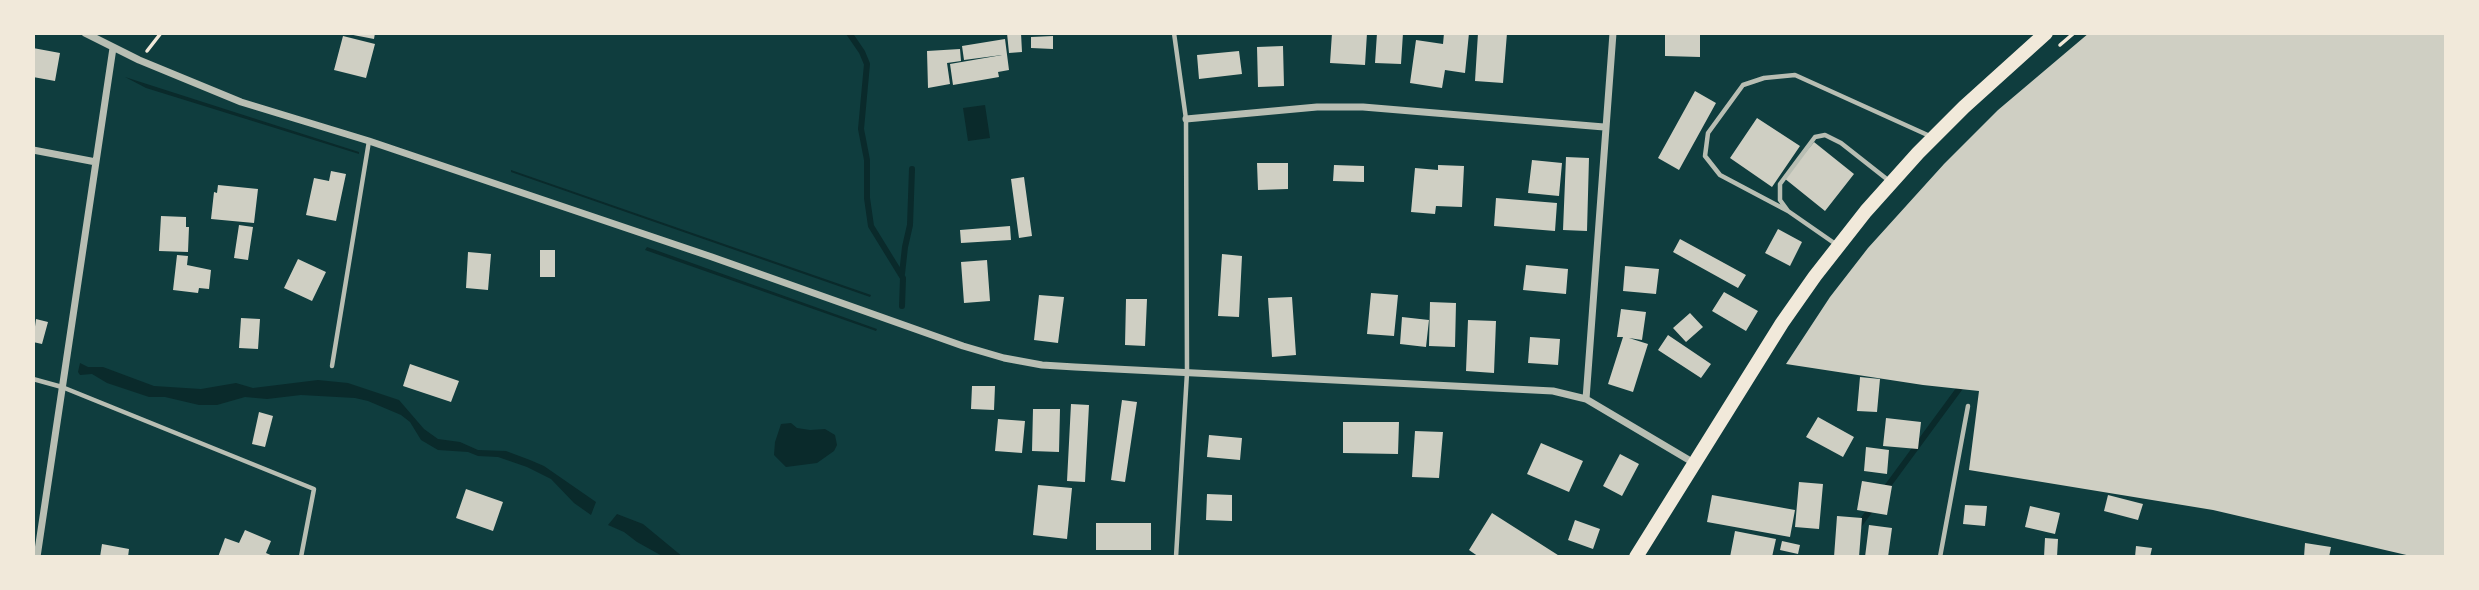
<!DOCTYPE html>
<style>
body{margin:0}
#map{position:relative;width:2479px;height:590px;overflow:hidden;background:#0f3d3e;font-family:Inter,sans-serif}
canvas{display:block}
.frame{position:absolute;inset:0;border:35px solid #f1e9da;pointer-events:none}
</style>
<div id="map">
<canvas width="2479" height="590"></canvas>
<div class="frame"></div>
</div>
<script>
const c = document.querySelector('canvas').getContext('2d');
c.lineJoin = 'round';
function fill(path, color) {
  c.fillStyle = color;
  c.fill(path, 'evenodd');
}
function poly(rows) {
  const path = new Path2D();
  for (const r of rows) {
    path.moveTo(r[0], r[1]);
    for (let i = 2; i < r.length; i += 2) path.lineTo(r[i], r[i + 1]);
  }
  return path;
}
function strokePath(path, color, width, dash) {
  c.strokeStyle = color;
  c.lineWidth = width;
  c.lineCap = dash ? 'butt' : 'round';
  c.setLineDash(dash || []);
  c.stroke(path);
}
fill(poly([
 [125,77,359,152,359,154,146,88],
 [985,105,990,138,968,141,963,108],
 [511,170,871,295,870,297,511,172],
 [647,247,877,329,876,331,645,250],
 [80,363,88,367,103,367,154,386,201,389,236,383,253,388,318,380,348,383,399,400,424,429,438,439,460,442,478,450,506,451,530,460,544,466,596,502,591,515,574,503,551,479,527,467,498,457,478,456,468,452,438,450,421,440,410,422,401,415,368,401,355,398,301,395,267,399,245,397,217,405,199,405,165,397,149,397,107,383,92,374,80,375,78,372],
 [791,423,797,428,810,430,825,429,835,435,837,445,834,451,817,463,786,467,774,455,775,442,781,424],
 [617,514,643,524,683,557,664,557,637,542,624,532,608,525]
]), '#0a2a2b');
strokePath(poly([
 [849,33,862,52,867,64,861,129,867,160,867,198,871,226,903,278,902,306],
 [902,274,905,247,910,225,912,169],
 [1884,491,1962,385],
 [1857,528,1873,506]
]), '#0a2a2b', 6);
fill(poly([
 [343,33,375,33,374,39],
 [1007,33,1021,33,1022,52,1009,53],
 [1332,33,1367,33,1365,65,1330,63],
 [1377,33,1403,33,1401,64,1375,63],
 [1444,33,1469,33,1465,73,1445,70,1442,88,1410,83,1416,40,1443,44],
 [1478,33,1507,33,1503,83,1475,81],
 [1665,33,1700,33,1700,57,1665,56],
 [2089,33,2446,33,2446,557,2415,557,2213,510,1969,470,1979,391,1923,385,1786,364,1830,297,1868,248,1944,164,1998,110],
 [343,36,375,44,366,78,334,70],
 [1053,36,1053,49,1031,48,1031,37],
 [1005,39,1009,70,998,72,999,77,953,85,950,64,1002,55,964,60,962,46],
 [1283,46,1284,86,1258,87,1257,47],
 [33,48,60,53,55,81,33,77],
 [960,49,961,61,947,63,950,84,928,88,927,51],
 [1239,51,1242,74,1199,79,1197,55],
 [1695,91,1716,103,1679,170,1658,158],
 [1757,118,1800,146,1772,187,1730,158],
 [1814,142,1854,174,1825,211,1784,178],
 [1566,157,1589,158,1587,231,1563,230],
 [1532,160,1562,163,1559,196,1528,193],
 [1257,163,1288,163,1288,189,1258,190],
 [1334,165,1364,166,1364,182,1333,181],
 [1438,165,1464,166,1462,207,1436,206,1435,214,1411,212,1415,168,1438,170],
 [331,171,346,174,336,221,306,215,314,178,329,181],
 [1024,177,1032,236,1019,238,1011,179],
 [218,185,258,189,254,223,211,219,214,192,217,193],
 [1496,198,1557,203,1555,231,1494,226],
 [161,216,186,217,186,227,189,227,188,252,159,251],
 [239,225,253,227,248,260,234,258],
 [1010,226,1011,240,961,243,960,230],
 [1778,229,1802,242,1790,266,1765,253],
 [1680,239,1746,275,1738,288,1673,252],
 [540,250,555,250,555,277,540,277],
 [468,252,491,254,488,290,466,288],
 [1222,254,1242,256,1239,317,1218,316],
 [177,255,188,256,187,265,211,270,209,289,199,288,198,293,173,290],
 [298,259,326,272,312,301,284,288],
 [987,260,990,301,964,303,961,262],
 [1526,265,1568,269,1566,294,1523,290],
 [1625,266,1659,269,1656,294,1623,291],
 [1724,292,1758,311,1746,331,1712,311],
 [1371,293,1398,295,1394,336,1367,334],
 [1039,295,1064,297,1058,343,1034,340],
 [1292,297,1296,355,1272,357,1268,298],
 [1126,299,1147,299,1145,346,1125,345],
 [1430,302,1456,303,1455,347,1429,346],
 [1621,309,1646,312,1642,340,1629,338,1648,344,1633,392,1608,384,1623,337,1617,337],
 [1690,313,1703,327,1686,342,1673,328],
 [1402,317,1429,320,1426,347,1400,344],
 [241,318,260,319,258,349,239,348],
 [36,319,48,322,42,344,33,342],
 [1468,320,1496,321,1494,373,1466,371],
 [1668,335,1711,364,1701,378,1658,350],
 [1530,337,1560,339,1558,365,1528,363],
 [410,364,459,381,451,402,403,386],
 [1860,377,1880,379,1877,412,1857,411],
 [972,386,995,386,994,410,971,409],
 [1122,400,1137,402,1125,482,1111,480],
 [1071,404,1089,405,1085,482,1067,481],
 [1033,409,1060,409,1059,452,1032,451],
 [259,412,273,416,265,447,252,444],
 [1818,417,1854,437,1843,457,1806,437],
 [1886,418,1921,422,1918,449,1883,446],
 [998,419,1025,421,1022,453,995,451],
 [1343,422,1399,422,1398,454,1343,453],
 [1415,431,1443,432,1439,478,1412,477],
 [1209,435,1242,438,1240,460,1207,457],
 [1541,443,1583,461,1569,492,1527,474],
 [1866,447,1889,450,1887,474,1864,471],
 [1620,454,1639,464,1622,496,1603,486],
 [1862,481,1892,486,1887,515,1857,510],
 [1799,482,1823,484,1819,529,1795,527],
 [1038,485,1072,488,1067,539,1033,535],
 [466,489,503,502,493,531,456,518],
 [1207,494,1232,495,1232,521,1206,520],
 [1712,495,1795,510,1790,537,1707,522],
 [2108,495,2143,504,2138,520,2104,511],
 [1965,505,1987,506,1985,526,1963,524],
 [2030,506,2060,513,2055,534,2025,527],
 [1492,513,1561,557,1479,557,1469,550],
 [1837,516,1862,518,1859,557,1834,557],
 [1575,520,1600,529,1593,549,1568,540],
 [1096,523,1151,523,1151,550,1096,550],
 [1869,525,1892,528,1888,557,1865,557],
 [245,530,271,541,266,553,275,557,218,557,225,538,239,543],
 [1735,531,1776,539,1772,557,1730,557],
 [2045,538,2058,539,2057,557,2044,557],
 [1782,541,1800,545,1798,554,1780,550],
 [2305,543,2331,547,2329,557,2304,557],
 [102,544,129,549,128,557,100,557],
 [2136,546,2152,548,2150,557,2135,557]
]), '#cfcfc3');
strokePath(poly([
 [2060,45,2074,33],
 [147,51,161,33]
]), '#f1e9da', 3.5);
strokePath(poly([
 [1174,33,1186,119,1187,373,1176,557],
 [1788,211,1720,175,1705,156,1708,133,1743,85,1764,78,1795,75,1932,137],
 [1837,245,1788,211,1780,200,1780,184,1815,137,1825,135,1841,143,1888,180],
 [332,366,369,141],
 [33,379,62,387,314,489,301,557],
 [1940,557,1968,406]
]), '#b8beb3', 4.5);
strokePath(poly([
 [85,33,139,60,241,102,369,141,712,257,963,346,1004,358,1042,365,1075,367,1553,391,1586,399,1694,463],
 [1186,119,1317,107,1363,107,1604,127],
 [33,150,96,162],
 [1586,399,1613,33],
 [37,557,113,48]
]), '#b8beb3', 7);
strokePath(poly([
 [1636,557,1782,323,1815,276,1866,211,1918,153,1964,107,2046,33]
]), '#f1e9da', 14);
</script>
